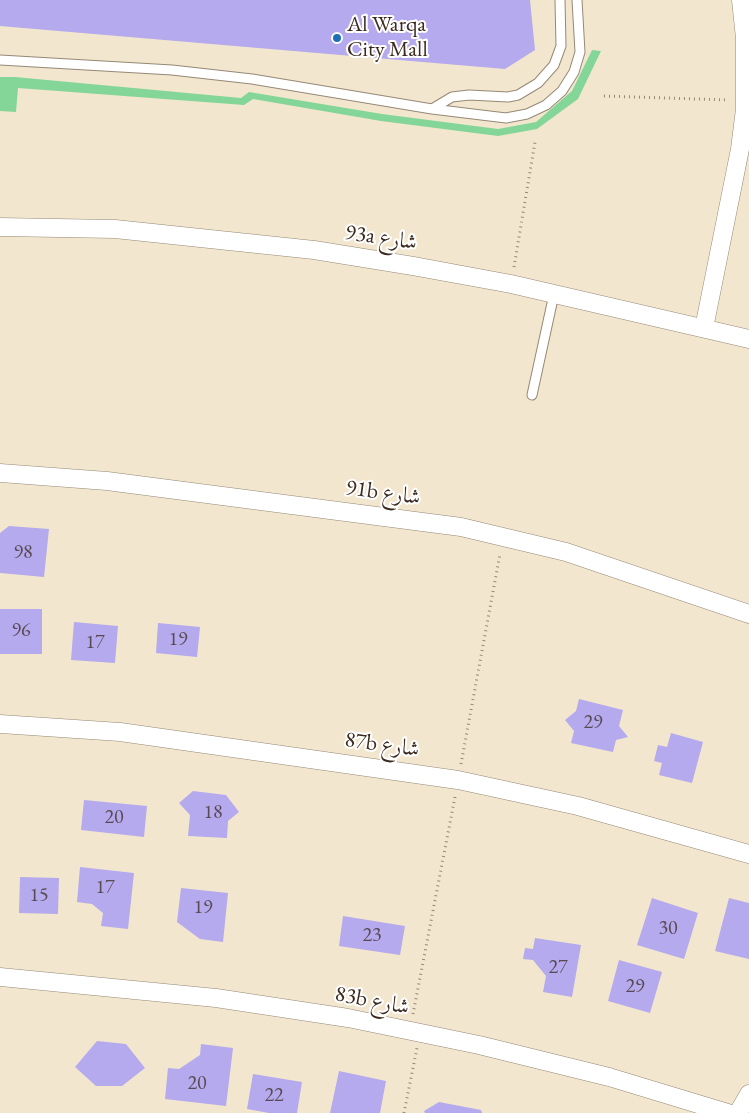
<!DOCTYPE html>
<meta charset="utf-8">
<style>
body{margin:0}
canvas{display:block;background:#f2e6ce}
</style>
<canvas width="749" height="1113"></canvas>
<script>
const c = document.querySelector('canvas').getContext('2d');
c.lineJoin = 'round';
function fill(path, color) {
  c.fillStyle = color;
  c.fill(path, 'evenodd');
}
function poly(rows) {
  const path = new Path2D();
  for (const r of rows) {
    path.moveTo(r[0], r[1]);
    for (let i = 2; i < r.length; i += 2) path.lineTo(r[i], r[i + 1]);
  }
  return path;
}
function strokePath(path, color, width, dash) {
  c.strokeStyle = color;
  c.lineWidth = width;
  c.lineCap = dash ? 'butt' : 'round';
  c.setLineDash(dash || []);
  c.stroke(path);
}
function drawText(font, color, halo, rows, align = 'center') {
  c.font = font + ' "EB Garamond",Amiri,serif';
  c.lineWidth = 4;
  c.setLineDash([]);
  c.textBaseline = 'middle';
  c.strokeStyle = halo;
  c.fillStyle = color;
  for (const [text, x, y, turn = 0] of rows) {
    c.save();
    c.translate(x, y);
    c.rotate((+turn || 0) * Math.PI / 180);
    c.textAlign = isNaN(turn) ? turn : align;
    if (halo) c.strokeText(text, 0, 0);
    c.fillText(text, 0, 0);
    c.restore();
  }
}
fill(poly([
 [592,50,601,51,578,99,537,129,498,136,381,121,253,99,244,105,18,88,16,112,0,111,0,77,15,77,241,98,249,92,382,114,498,129,536,122,572,91]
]), '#84d698');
fill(poly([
 [0,0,530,0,535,50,505,69,0,26],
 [9,526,49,529,44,577,0,573,0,533],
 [0,609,42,609,42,654,0,654],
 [74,622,118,626,115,663,71,660],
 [158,623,200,627,197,657,156,653],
 [579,699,623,710,619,726,628,737,616,740,613,752,571,743,574,731,565,720,576,711],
 [671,733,703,742,692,783,659,775,662,763,654,761,658,745,667,747],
 [193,791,226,795,239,812,228,821,227,838,188,836,190,815,179,803],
 [84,800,147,806,144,837,81,830],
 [80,867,134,873,128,929,101,926,103,913,92,904,77,902],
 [20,877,59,878,58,914,19,913],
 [181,888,228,893,223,942,200,939,177,922],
 [652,898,698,913,684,959,637,945],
 [729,898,749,903,749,959,715,951],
 [343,916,405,926,400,955,339,946],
 [535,938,581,945,572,997,543,992,546,976,533,960,523,959,525,948,533,949],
 [619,960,662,972,650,1013,608,1001],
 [97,1041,126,1044,145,1068,122,1086,96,1086,75,1067],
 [201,1044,233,1048,226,1106,165,1099,168,1068,179,1069,200,1055],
 [339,1071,386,1081,380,1113,330,1113],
 [253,1074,302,1082,297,1113,269,1113,247,1109],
 [439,1102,481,1110,482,1113,425,1113,424,1111]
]), '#b4aaed');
const service = poly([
 [0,60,172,70,252,79,432,109,506,118,527,114,546,105,562,91,574,72,580,52,577,0],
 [432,109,452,97,469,95,508,97,518,95,538,83,554,65,561,46,560,0],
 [532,395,554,294]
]);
const minor = poly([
 [0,227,115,229,314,250,413,266,511,284,749,339],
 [704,328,740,149,745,109,745,38,741,0],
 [0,473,107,481,461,527,566,552,749,614],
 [0,724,120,732,458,780,578,806,749,854],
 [0,977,216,998,348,1018,479,1045,609,1077,728,1113],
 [738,1113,749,1094]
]);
strokePath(service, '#968876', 11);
strokePath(minor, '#968876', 19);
strokePath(poly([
 [604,96,729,100],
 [514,267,535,142],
 [461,764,500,554],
 [413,1014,455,797],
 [404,1113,417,1048]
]), '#968876', 3, [1, 4]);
strokePath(service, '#fff', 9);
strokePath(minor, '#fff', 18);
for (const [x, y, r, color] of [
 [337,38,5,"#1f6fb2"]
]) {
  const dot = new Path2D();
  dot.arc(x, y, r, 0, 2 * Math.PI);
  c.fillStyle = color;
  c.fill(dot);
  strokePath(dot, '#fff', 2);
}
drawText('20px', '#594a52', null, [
 ["98",23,553],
 ["96",21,631],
 ["19",178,640],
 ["17",95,643],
 ["29",593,723],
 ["18",213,813],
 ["20",114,818],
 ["17",105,888],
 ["15",39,896],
 ["19",203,908],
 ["30",668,929],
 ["23",372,936],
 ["27",558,968],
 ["29",635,987],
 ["20",197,1084],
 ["22",274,1096]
]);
drawText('22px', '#3b2a1e', '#fff', [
 ["Al Warqa",347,25],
 ["City Mall",347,50]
], 'left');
drawText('22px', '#3b2a1e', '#fff', [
 ["93a شارع",381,238,9],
 ["91b شارع",383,493,8],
 ["87b شارع",382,745,8],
 ["83b شارع",372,1001,11]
]);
</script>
